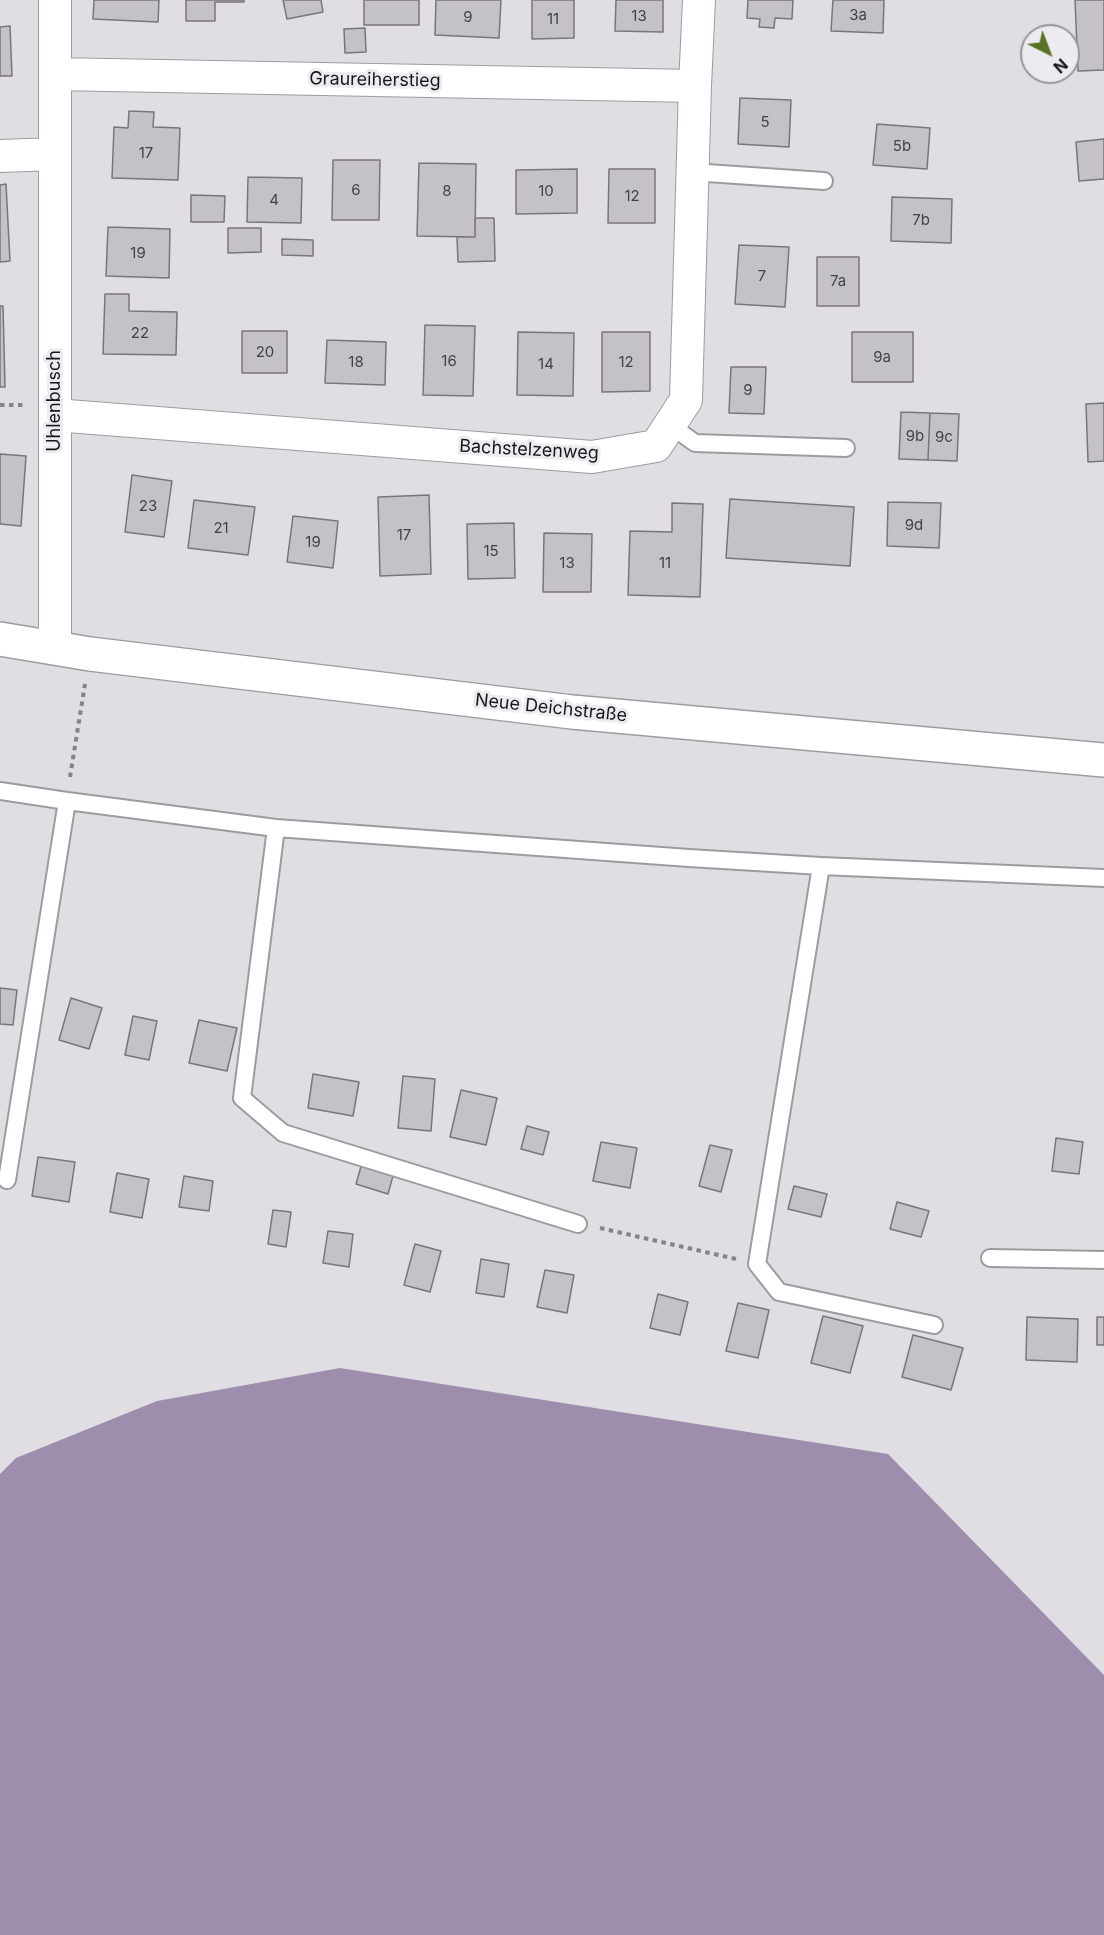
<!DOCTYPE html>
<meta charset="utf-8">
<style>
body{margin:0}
#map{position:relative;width:1104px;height:1935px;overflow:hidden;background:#e0dee3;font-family:Inter,sans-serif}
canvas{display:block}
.north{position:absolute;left:1020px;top:24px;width:60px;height:60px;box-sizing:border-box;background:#edebf0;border:2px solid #98979a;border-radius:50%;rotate:138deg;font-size:16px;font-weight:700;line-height:24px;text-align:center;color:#18181a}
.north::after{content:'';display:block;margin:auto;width:21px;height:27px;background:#5a7223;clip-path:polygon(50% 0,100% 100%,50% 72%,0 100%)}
</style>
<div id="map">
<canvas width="1104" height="1935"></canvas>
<div class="north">N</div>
</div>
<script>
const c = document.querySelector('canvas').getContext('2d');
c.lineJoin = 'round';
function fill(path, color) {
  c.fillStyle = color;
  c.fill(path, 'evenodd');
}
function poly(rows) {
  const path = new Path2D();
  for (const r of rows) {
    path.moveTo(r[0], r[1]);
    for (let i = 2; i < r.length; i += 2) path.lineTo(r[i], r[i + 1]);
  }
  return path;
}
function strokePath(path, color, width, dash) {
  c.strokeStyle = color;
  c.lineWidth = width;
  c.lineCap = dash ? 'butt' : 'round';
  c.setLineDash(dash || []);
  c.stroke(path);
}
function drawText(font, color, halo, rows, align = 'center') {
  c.font = font + ' Inter,sans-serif';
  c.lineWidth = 6;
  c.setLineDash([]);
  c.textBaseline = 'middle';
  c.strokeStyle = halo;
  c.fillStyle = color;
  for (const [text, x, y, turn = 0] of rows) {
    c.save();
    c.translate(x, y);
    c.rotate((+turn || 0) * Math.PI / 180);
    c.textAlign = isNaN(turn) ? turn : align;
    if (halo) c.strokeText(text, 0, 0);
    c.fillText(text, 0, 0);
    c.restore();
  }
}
fill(poly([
 [340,1368,888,1454,1104,1675,1104,1935,0,1935,0,1474,16,1458,157,1401]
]), '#9d8eae');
const building = poly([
 [94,0,159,0,158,22,93,19,94,0],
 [186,0,244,0,244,2,215,2,215,21,186,21,186,0],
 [283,0,321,0,323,12,287,19,283,0],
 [364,0,419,0,419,25,364,25,364,0],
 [436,0,501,0,499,38,435,35,436,0],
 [532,0,574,0,574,38,532,39,532,0],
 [616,0,663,0,663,32,615,31,616,0],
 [748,0,793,0,792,19,775,18,774,28,759,27,760,19,747,18,748,0],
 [833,0,884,0,883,33,831,31,833,0],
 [1075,0,1104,0,1104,70,1078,71,1075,0],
 [10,26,12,76,0,76,0,27,10,26],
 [365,28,366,52,345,53,344,29,365,28],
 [740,98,791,100,789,147,738,144,740,98],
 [129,111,154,112,153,127,180,128,178,180,112,178,114,127,128,128,129,111],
 [877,124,930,128,927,169,873,165,877,124],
 [1104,139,1104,179,1079,181,1076,142,1104,139],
 [333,160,380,160,379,220,332,220,333,160],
 [419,163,476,164,475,237,417,236,419,163],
 [577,169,577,213,516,214,516,170,577,169],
 [609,169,655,169,655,223,608,223,609,169],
 [248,177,302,178,301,223,247,222,248,177],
 [6,184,10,261,0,262,0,185,6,184],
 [191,195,225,196,224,222,191,222,191,195],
 [892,197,952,199,951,243,891,241,892,197],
 [475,218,494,218,495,261,458,262,457,237,475,237,475,218],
 [108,227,170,229,169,278,106,276,108,227],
 [228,228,261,228,261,252,228,253,228,228],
 [282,239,313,240,313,256,282,255,282,239],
 [739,245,789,247,785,307,735,304,739,245],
 [817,257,859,257,859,306,817,306,817,257],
 [105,294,129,294,129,311,177,312,176,355,103,354,105,294],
 [0,306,3,306,5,387,0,387,0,306],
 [425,325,475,326,473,396,423,395,425,325],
 [242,331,287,331,287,373,242,373,242,331],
 [518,332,574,333,573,396,517,395,518,332],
 [602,332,650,332,650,391,602,392,602,332],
 [852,332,913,332,913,382,852,382,852,332],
 [327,340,386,342,385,385,325,383,327,340],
 [731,367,766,367,764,414,729,413,731,367],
 [1104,403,1104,461,1088,462,1086,404,1104,403],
 [901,412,930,413,928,460,899,459,901,412],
 [930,413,959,414,957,461,928,460,930,413],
 [0,454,26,456,21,526,0,524,0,454],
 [132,475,172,481,164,537,125,532,132,475],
 [429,495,431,574,380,576,378,497,429,495],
 [730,499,854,507,850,566,726,558,730,499],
 [194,500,255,507,248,555,188,548,194,500],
 [888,502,941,503,939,548,887,546,888,502],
 [672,503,703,504,700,597,628,595,630,531,672,532,672,503],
 [293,516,338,521,333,568,287,562,293,516],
 [514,523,515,578,468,579,467,524,514,523],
 [544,533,592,534,591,592,543,592,544,533],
 [0,988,17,990,13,1025,0,1024,0,988],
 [71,998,102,1008,89,1049,59,1040,71,998],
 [133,1016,157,1021,149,1060,125,1055,133,1016],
 [199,1020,237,1028,227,1071,189,1063,199,1020],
 [313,1074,359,1082,353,1116,308,1108,313,1074],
 [403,1076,435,1079,431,1131,398,1128,403,1076],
 [461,1090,497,1098,486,1145,450,1137,461,1090],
 [527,1126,549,1132,543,1155,521,1149,527,1126],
 [1056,1138,1083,1142,1079,1174,1052,1171,1056,1138],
 [601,1142,637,1148,630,1188,593,1181,601,1142],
 [710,1145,732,1150,721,1192,699,1186,710,1145],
 [38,1157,75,1162,69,1202,32,1196,38,1157],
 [362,1163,394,1172,388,1194,356,1184,362,1163],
 [117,1173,149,1179,142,1218,110,1212,117,1173],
 [184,1176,213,1181,209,1211,179,1207,184,1176],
 [794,1186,827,1194,821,1217,788,1209,794,1186],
 [897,1202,929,1211,921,1237,890,1229,897,1202],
 [273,1210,291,1212,286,1247,268,1244,273,1210],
 [328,1231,353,1234,349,1267,323,1263,328,1231],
 [415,1244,441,1251,430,1292,404,1285,415,1244],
 [481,1259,509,1264,504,1297,476,1293,481,1259],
 [545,1270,574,1275,567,1313,537,1307,545,1270],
 [658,1294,688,1302,680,1335,650,1328,658,1294],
 [738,1303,769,1310,758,1358,726,1351,738,1303],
 [823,1316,863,1326,850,1373,811,1363,823,1316],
 [1027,1317,1078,1319,1077,1362,1026,1360,1027,1317],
 [1097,1317,1104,1317,1104,1345,1097,1345,1097,1317],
 [913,1335,963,1348,951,1390,902,1377,913,1335]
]);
fill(building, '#c4c2c7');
strokePath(building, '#79767b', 1.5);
const service = poly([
 [692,172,824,181],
 [670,425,695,443,846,448],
 [0,791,67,801,276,828,689,858,821,866,1104,878],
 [276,828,242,1098,283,1133,578,1224],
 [821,866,757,1264,779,1292,934,1325],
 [7,1180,67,801],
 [990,1258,1104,1260]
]);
const minor = poly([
 [55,74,695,86],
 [0,156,55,154],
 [55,415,592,457,656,446,686,400,695,86,699,0],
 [55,648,55,0]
]);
const tertiary = poly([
 [0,639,90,654,572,712,1104,760]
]);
strokePath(service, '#9e9ba0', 20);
strokePath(minor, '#9e9ba0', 34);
strokePath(tertiary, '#9e9ba0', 36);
strokePath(poly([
 [0,405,24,405],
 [70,777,85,684],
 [600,1228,736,1259]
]), '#848386', 4, [4.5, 4.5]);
strokePath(service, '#fff', 16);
strokePath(minor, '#fff', 32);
strokePath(tertiary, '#fff', 33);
drawText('15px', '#434245', null, [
 ["3a",858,15],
 ["13",639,16],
 ["9",468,17],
 ["11",553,19],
 ["5",765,122],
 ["5b",902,146],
 ["17",146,153],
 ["6",356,190],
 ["8",447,191],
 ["10",546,191],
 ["12",632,196],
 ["4",274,200],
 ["7b",921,220],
 ["19",138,253],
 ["7",762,276],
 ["7a",838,281],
 ["22",140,333],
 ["20",265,352],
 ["9a",882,357],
 ["16",449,361],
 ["18",356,362],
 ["12",626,362],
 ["14",546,364],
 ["9",748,390],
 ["9b",915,436],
 ["9c",944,437],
 ["23",148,506],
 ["9d",914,525],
 ["21",221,528],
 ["17",404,535],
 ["19",313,542],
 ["15",491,551],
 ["13",567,563],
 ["11",665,563]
]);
drawText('18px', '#18181a', '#edebf0', [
 ["Graureiherstieg",375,80,1],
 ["Uhlenbusch",55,401,-90],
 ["Bachstelzenweg",529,450,3],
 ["Neue Deichstraße",551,708,6]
]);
</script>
